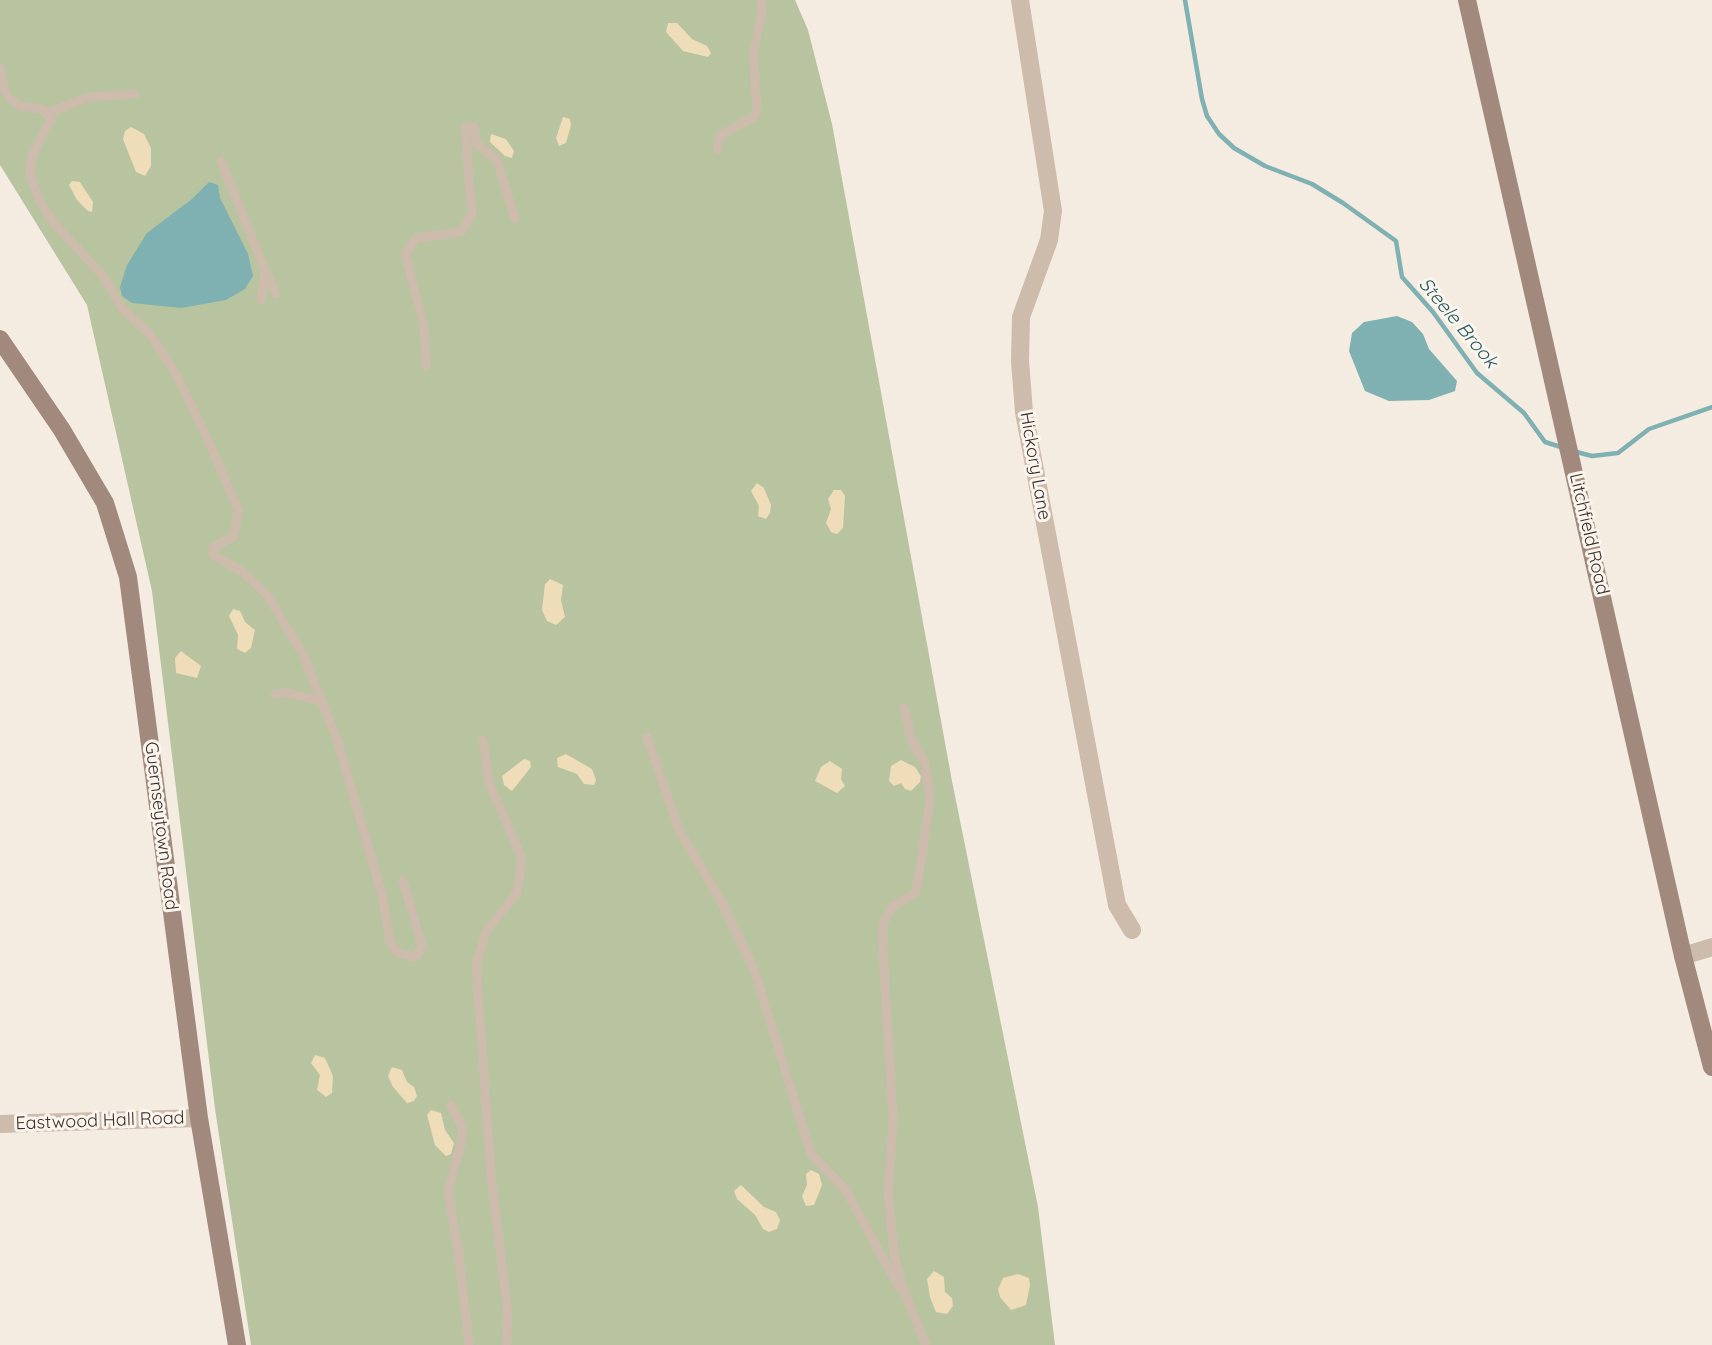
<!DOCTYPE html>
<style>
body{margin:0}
canvas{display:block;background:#f4ebe1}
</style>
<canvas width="1712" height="1345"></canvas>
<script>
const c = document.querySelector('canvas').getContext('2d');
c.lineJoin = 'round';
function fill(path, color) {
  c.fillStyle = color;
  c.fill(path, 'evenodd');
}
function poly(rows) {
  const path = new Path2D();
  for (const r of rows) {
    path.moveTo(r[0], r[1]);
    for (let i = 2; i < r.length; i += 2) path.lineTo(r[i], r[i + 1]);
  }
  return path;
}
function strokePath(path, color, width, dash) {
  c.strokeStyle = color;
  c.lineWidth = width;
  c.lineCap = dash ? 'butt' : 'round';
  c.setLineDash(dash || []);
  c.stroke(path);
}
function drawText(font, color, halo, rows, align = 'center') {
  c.font = font + ' Quicksand,sans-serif';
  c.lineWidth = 6;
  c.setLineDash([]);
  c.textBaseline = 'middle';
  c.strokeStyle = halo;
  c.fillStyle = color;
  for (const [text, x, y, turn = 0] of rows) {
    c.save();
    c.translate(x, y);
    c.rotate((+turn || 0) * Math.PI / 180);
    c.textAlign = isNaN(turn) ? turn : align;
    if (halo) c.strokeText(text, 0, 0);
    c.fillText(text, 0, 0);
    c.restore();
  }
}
fill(poly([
 [0,0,795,0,808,30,832,124,952,781,1038,1207,1055,1345,251,1345,215,1109,152,591,87,305,0,165]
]), '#b8c4a0');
fill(poly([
 [668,23,677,23,692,39,707,46,711,53,708,57,683,51,666,32],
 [563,117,570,119,571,125,566,143,559,146,556,138],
 [131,127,144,134,151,148,151,166,145,176,136,172,123,139,125,131],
 [491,134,506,139,514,151,512,158,505,156,490,142],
 [72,181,80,182,93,202,92,212,88,211,77,200,69,185],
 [757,483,764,488,771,505,770,513,766,519,758,516,759,506,751,491],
 [834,490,841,490,845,496,843,528,837,534,831,532,826,523,831,509,828,499],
 [550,579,563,585,561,600,565,617,556,625,547,621,542,610,545,584],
 [233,609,240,611,245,622,255,630,251,648,245,653,237,649,238,635,229,616],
 [181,651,201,666,197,678,176,673,175,658],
 [566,754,592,769,596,780,594,785,584,784,577,774,558,767,557,758],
 [524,759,530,761,531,767,512,791,504,785,502,776],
 [901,760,915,767,921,776,920,782,911,791,905,789,901,783,894,786,889,781,891,766],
 [830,761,842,769,841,779,845,786,837,793,815,781,821,767],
 [315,1055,325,1058,333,1076,332,1093,326,1097,317,1090,320,1075,311,1063],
 [392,1067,402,1070,407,1082,414,1087,417,1096,414,1101,407,1103,393,1087,388,1076],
 [431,1110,441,1113,445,1130,454,1143,451,1154,446,1156,435,1145,427,1115],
 [811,1170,819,1174,822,1185,814,1205,806,1206,802,1196,807,1185,806,1174],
 [741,1185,764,1207,776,1212,780,1220,777,1229,769,1232,763,1229,755,1215,737,1199,734,1191],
 [934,1271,944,1277,945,1292,952,1298,953,1306,947,1314,936,1312,930,1297,927,1279],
 [1018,1274,1029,1278,1030,1285,1026,1305,1011,1310,1000,1297,998,1289,1003,1278]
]), '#efdcb8');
fill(poly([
 [209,182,218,185,220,198,248,254,253,276,245,289,226,300,181,308,132,303,122,296,120,287,127,265,147,233,192,199],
 [1397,316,1412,322,1423,334,1429,349,1457,381,1455,391,1429,400,1389,401,1365,391,1349,351,1352,333,1364,322]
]), '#7fb0b2');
strokePath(poly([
 [1185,0,1202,99,1207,116,1219,134,1234,148,1265,166,1312,184,1343,203,1396,241,1402,277,1433,312,1477,373,1524,413,1545,442,1564,448],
 [1573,451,1592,456,1618,453,1649,429,1712,407]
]), '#7fb0b2', 4.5);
strokePath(poly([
 [0,68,5,92,10,99,21,106,42,109,51,119,32,155,30,174,39,200,52,221,104,277,122,308,151,335,176,374,202,427,239,511,233,537,213,547,213,555,243,572,267,595,303,654,338,742,382,895,390,942,397,952,413,957,418,954,422,946,403,881],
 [48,113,88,97,135,94],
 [718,149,720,135,754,117,757,109,753,55,762,12,761,0],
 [221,161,265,270,261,300],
 [265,270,276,294],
 [426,366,424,327,405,253,417,238,461,232,472,214,465,127,474,127,476,143,497,160,515,219],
 [275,694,288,693,320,701],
 [904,708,912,741,925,763,930,799,917,888,915,893,892,907,884,922,882,933,893,1119,888,1194,895,1259,906,1297,926,1345],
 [647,737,679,830,722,903,754,969,811,1154,845,1189,900,1289],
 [483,740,489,783,521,856,521,868,517,893,486,932,476,964,491,1175,508,1316,506,1345],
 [451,1105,462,1127,462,1140,448,1191,459,1256,469,1345]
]), '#cdbbac', 9);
strokePath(poly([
 [1020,0,1053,211,1049,240,1021,317,1020,361,1024,412,1117,905,1132,930],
 [1683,956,1712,947],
 [0,1124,199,1118]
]), '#cdbbac', 18);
strokePath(poly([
 [1467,0,1683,956,1712,1067],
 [0,339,62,430,105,503,128,577,199,1118,237,1345]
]), '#a18a7d', 18);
drawText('18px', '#3b302b', '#fbf5ee', [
 ["Hickory Lane",1035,466,80],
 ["Litchfield Road",1589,534,77],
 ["Guernseytown Road",161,826,83],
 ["Eastwood Hall Road",100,1121,-2]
]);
drawText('italic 19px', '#1f5a5e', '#fbf5ee', [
 ["Steele Brook",1458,323,50]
]);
</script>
